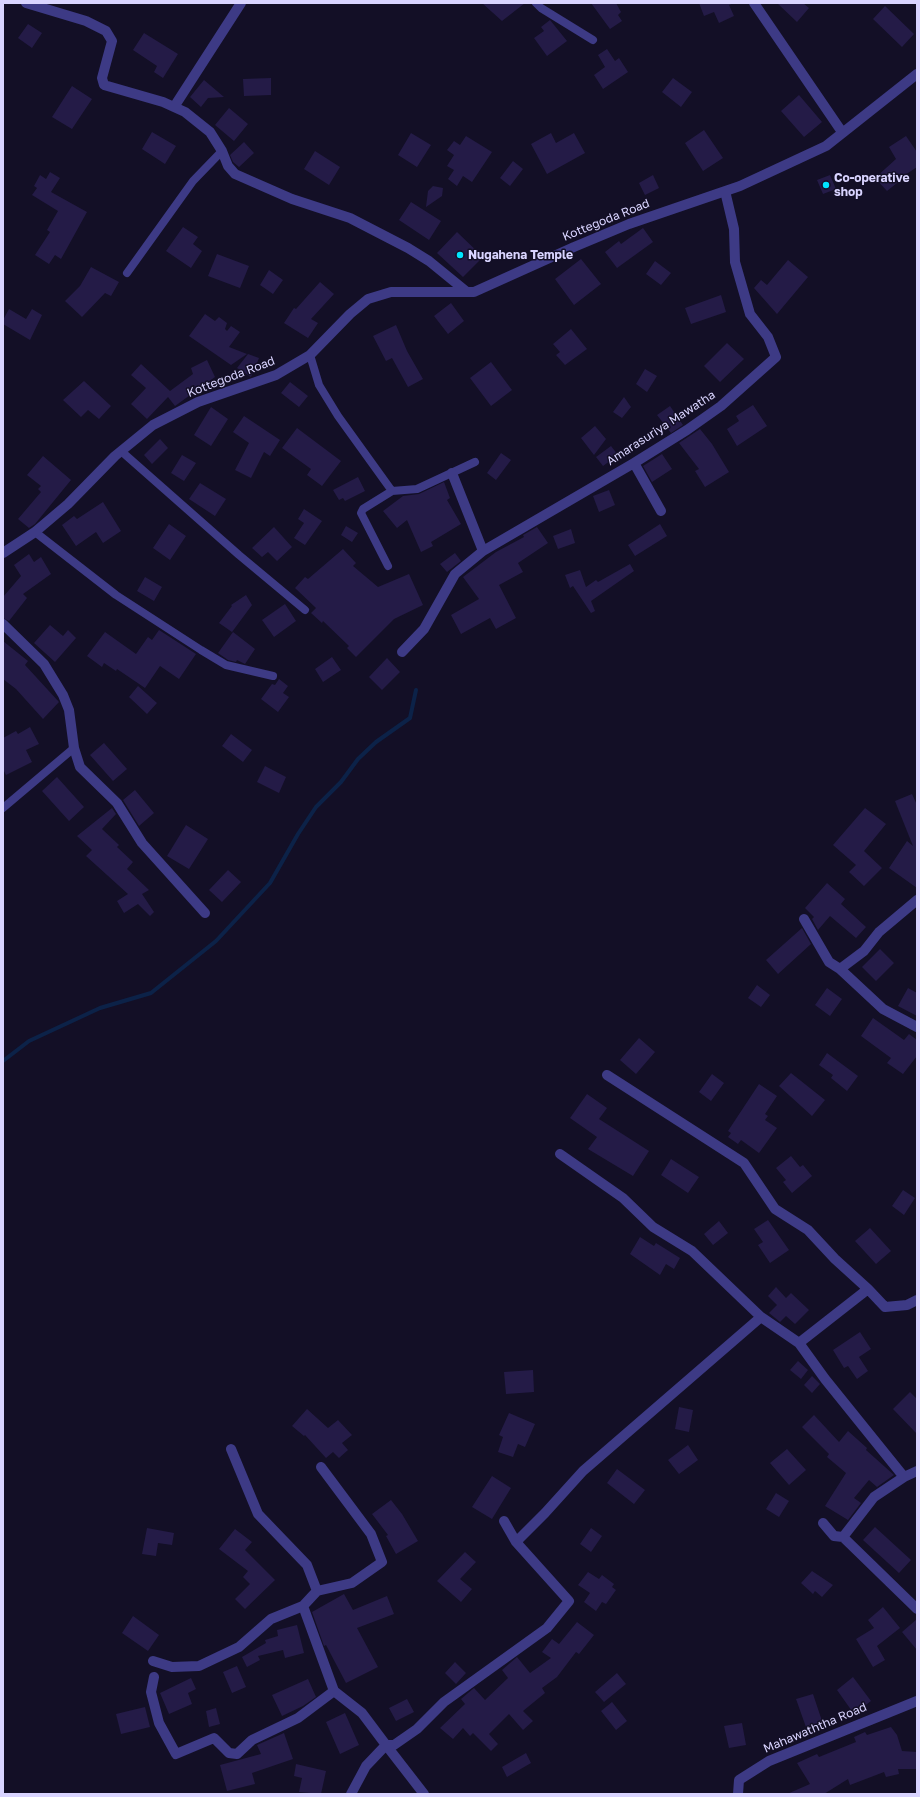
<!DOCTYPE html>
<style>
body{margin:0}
#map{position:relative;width:920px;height:1797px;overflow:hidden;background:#130f26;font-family:"Golos Text",sans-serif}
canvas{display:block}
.frame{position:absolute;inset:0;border:4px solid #d9d4ff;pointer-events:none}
</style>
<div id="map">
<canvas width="920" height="1797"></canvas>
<div class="frame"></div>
</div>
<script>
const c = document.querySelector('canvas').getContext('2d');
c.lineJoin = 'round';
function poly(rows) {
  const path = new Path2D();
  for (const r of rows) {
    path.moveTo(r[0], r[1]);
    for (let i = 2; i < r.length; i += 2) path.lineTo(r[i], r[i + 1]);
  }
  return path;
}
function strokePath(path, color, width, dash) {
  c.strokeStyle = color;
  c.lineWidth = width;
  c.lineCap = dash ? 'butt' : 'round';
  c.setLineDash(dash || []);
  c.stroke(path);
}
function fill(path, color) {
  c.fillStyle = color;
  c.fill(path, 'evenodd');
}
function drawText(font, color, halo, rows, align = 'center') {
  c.font = font + ' "Golos Text",sans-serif';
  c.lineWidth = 3;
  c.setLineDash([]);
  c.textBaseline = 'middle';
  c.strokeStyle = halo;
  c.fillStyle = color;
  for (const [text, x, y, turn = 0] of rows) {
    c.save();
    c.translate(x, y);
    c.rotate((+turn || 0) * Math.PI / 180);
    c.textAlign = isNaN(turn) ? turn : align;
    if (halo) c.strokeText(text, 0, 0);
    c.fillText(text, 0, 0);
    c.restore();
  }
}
strokePath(poly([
 [3,1061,29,1041,100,1008,151,993,216,941,270,883,298,834,316,807,341,782,358,759,376,742,410,718,416,690]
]), '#0c2248', 4);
fill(poly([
 [482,3,525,3,502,21],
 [591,3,616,3,621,12,618,15,622,21,610,29],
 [699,3,734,3,729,5,734,16,719,23,714,12,704,16],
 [777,3,803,3,809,8,797,22],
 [885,6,914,34,902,47,873,19],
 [550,20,567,41,547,56,534,38,544,31,541,27],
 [28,24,42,33,32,48,18,38],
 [144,33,178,54,163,78,154,72,157,66,133,50],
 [607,49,615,61,619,58,628,72,603,89,594,75,605,67,598,55],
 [271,78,271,95,244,96,243,79],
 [673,78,692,92,681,107,662,92],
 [204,80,224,97,208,98,201,107,190,97],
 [72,86,92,99,72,129,52,117],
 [799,95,822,122,804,137,781,111],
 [229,108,248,124,234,141,215,125],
 [704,130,723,158,703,171,685,143],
 [152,132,176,146,165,164,142,149],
 [411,133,431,145,417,167,398,155],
 [551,133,556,143,574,133,585,153,547,174,531,144],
 [466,136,492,152,472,182,463,176,457,186,448,179,454,170,447,166,454,155,447,150,454,141,460,145],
 [906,136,917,152,917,167,896,181,897,183,887,191,875,178,896,159,889,147],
 [244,142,254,153,239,167,233,162,230,155],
 [315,151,340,167,329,185,304,169],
 [513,161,523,169,510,186,500,178],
 [50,172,60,178,51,192,87,212,61,259,55,255,49,264,35,255,50,232,47,230,58,211,32,195,37,188,34,186,40,175,46,179],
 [653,175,659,188,645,195,639,183],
 [830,175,836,189,823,194,817,180],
 [433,186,443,188,442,196,426,207,428,191],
 [411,202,441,221,429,240,399,220],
 [183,227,198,237,193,244,202,251,191,268,166,251],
 [643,228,653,242,617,268,605,252,619,241,621,244],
 [457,232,483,257,463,277,437,253],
 [217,254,249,266,240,288,208,276],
 [581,259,601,284,574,305,555,279],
 [788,260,808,277,777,314,754,288,761,280,767,285],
 [655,261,671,273,661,285,646,274],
 [91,267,119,282,111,296,105,293,82,317,65,301,80,286],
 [269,270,283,280,273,294,260,285],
 [320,282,334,294,311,319,318,323,308,338,284,323,294,308,296,309],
 [721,295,726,312,691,324,685,308],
 [451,303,464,321,448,334,434,316],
 [9,309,26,319,32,309,42,315,30,340,3,324,3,320],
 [205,314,215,321,219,317,227,323,225,329,227,331,231,326,240,332,229,347,247,354,231,365,189,336],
 [396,325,407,351,423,379,408,387,392,358,386,361,373,336],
 [571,329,587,349,565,365,556,355,560,352,553,344],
 [727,343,744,359,720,382,704,366],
 [248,354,259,358,251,377,237,368],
 [207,360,215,377,175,406,168,397,147,419,131,404,146,388,131,375,141,364,170,391,193,374,191,368],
 [491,362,512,390,491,406,470,378],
 [645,369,657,376,647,392,636,384],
 [84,381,111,406,99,419,88,410,81,417,63,400],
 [290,382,308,396,299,407,281,393],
 [624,397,631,407,622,418,613,412],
 [753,405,767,426,737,446,727,429,739,421,736,416],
 [670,406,683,425,671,433,657,415],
 [211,407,228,419,211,446,194,435],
 [244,416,280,440,270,456,264,452,251,478,235,470,249,443,233,432],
 [595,426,606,439,594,455,581,438],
 [297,428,341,461,322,486,307,475,311,469,282,448],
 [700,429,712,444,729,472,705,487,695,471,699,469,679,443],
 [160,439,168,448,152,464,144,455],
 [611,446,618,455,603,466,596,457],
 [501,453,511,460,496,480,487,473],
 [662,454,672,469,652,482,643,466],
 [182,455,196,463,184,481,171,473],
 [43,456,71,480,35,524,29,528,18,519,41,492,38,489,41,486,27,475],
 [358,477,365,491,345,501,343,498,339,500,333,490],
 [444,482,450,498,447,500,461,524,431,542,433,546,421,552,407,520,397,528,383,511,403,496,419,494],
 [200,483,226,499,215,516,189,499],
 [609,490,615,505,599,512,593,496],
 [103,502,121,531,103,543,96,532,76,546,62,525,74,516,77,519],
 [304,509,322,521,305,545,294,538,304,523,298,519],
 [169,524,186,536,170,560,153,548],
 [660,524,667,536,635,556,628,545],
 [346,526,358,533,352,542,341,535],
 [274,527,292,547,277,561,268,552,262,557,252,548],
 [537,527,548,543,518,563,523,572,499,585,516,618,496,629,490,618,461,634,451,615,479,599,463,577,496,552,524,537,523,535],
 [571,529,575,543,558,549,553,536],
 [343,549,356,563,353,566,378,587,409,574,423,605,394,619,356,657,347,648,349,646,323,621,322,623,311,613,316,608,295,588,305,577,308,579],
 [455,553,461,561,447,572,440,564],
 [29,554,34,562,41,557,51,574,23,594,27,598,9,621,3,618,3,597,21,576,14,565],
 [630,564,634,571,591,601,595,611,591,613,573,586,570,588,565,575,580,570,586,587,596,580,598,582],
 [145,577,162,587,154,601,137,591],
 [246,595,252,605,232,632,219,623,232,606,231,605],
 [285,604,296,621,274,637,262,620],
 [50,625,63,636,68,630,76,638,55,662,34,643],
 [159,630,196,654,179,679,160,666,145,688,117,669,116,671,104,663,102,667,87,656,105,632,136,654,148,637,152,640],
 [233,632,255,649,245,664,237,660,236,662,228,660,218,653],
 [3,641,28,661,25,665,59,702,43,719,16,689,3,679],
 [332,657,341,670,323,682,315,669],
 [387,658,400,672,382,690,369,677],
 [279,679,288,686,283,693,289,697,278,712,261,699,272,684,275,685],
 [138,686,157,703,147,714,129,697],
 [30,727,39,744,26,750,32,762,6,775,3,769,3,738,16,731,18,734],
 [231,734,252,750,243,762,222,746],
 [104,743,127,769,113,781,90,755],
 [265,766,286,777,279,793,257,782],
 [57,777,84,807,69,821,42,791],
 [135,790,154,813,139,826,123,800],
 [912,794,917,805,917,888,889,868,907,841,913,846,895,801],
 [112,808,116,814,102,829,119,845,117,847,133,862,127,869,149,890,142,894,154,912,150,916,138,904,124,913,117,901,128,894,86,856,92,850,77,836],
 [865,808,886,824,864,851,882,868,864,886,849,872,856,865,833,845],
 [186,825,208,839,189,869,167,856],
 [228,870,241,882,222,902,209,890],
 [827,883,845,899,841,904,866,927,856,938,830,916,818,930,812,919,814,917,805,908],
 [802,928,811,944,778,974,766,960],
 [880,949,894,963,876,981,862,967],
 [757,985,770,995,761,1007,748,998],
 [827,988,842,999,830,1016,815,1005],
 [908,988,917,993,917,1016,898,1006],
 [873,1018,904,1040,909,1034,917,1040,917,1056,903,1074,887,1063,891,1058,861,1036],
 [639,1038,655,1052,636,1074,620,1060],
 [827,1053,858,1076,847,1091,831,1078,833,1075,819,1065],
 [791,1073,825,1100,812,1116,779,1086],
 [712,1074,724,1083,711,1101,699,1092],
 [759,1084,777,1096,765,1114,768,1116,765,1120,777,1128,759,1153,741,1140,738,1144,728,1137,731,1133,728,1131],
 [587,1094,607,1108,599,1119,649,1151,633,1176,588,1149,597,1137,570,1118],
 [791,1156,800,1167,803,1165,812,1176,792,1193,783,1182,786,1180,776,1168],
 [671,1159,699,1177,688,1193,661,1175],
 [903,1190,915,1198,904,1215,892,1206],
 [768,1220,789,1250,770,1263,758,1245,763,1242,754,1229],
 [719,1221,728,1233,713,1245,704,1234],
 [870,1228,891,1251,876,1264,855,1241],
 [640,1237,654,1246,656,1243,680,1258,674,1269,666,1264,660,1275,630,1254],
 [776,1287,786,1298,791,1293,809,1310,795,1324,786,1316,780,1322,769,1313,777,1305,768,1296],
 [860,1332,871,1349,859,1357,868,1371,857,1379,848,1366,844,1368,833,1350],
 [798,1361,808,1370,801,1379,790,1370],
 [533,1370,534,1392,506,1394,504,1372],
 [812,1376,820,1384,812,1393,804,1385],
 [910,1392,917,1399,917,1434,893,1409],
 [679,1407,693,1410,689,1432,675,1429],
 [307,1409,328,1428,338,1420,352,1435,342,1443,348,1450,339,1458,333,1452,326,1458,305,1435,304,1436,292,1426],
 [509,1413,535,1424,525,1447,518,1444,513,1457,498,1452,503,1437,499,1435],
 [814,1415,839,1442,848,1431,867,1448,866,1450,894,1475,877,1487,869,1480,854,1498,861,1503,848,1520,825,1506,846,1473,827,1457,829,1454,802,1427],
 [688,1445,698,1460,679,1474,668,1460],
 [787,1449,806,1470,789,1485,770,1463],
 [617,1469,645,1490,634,1504,607,1483],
 [492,1476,511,1488,492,1519,472,1507],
 [776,1493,789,1501,779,1517,766,1509],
 [391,1500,402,1514,418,1541,396,1554,386,1536,388,1535,372,1514],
 [875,1527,911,1560,899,1573,863,1540],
 [147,1528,174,1533,172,1545,158,1543,156,1556,142,1554],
 [591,1528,602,1536,591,1552,580,1544],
 [235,1529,252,1542,245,1550,275,1580,245,1609,235,1599,250,1584,243,1577,248,1571,219,1549],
 [465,1552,476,1562,460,1579,472,1589,461,1602,437,1581],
 [812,1571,833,1585,822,1597,815,1591,813,1594,801,1583],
 [588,1572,599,1579,602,1575,614,1584,612,1587,616,1590,606,1604,602,1602,596,1611,584,1602,590,1593,578,1585],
 [344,1594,353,1610,387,1596,394,1614,357,1628,378,1667,346,1683,326,1645,324,1646,312,1612],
 [883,1607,900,1628,877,1646,885,1660,873,1667,856,1639,874,1628,868,1620],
 [133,1616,159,1635,148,1651,122,1633],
 [917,1619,917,1650,902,1632],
 [577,1622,594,1635,579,1654,576,1652,557,1677,542,1688,545,1693,523,1711,533,1721,523,1730,509,1714,489,1734,498,1744,491,1751,473,1733,470,1736,463,1728,453,1739,440,1728,465,1704,461,1699,474,1688,485,1700,508,1678,502,1670,517,1657,530,1673,551,1658,542,1652,552,1639,559,1644],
 [297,1625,304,1653,285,1658,283,1650,258,1656,260,1660,247,1667,242,1657,266,1643,265,1640,278,1636,277,1630],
 [455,1662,466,1673,456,1684,445,1673],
 [237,1666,246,1687,232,1693,223,1672],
 [617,1673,626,1684,604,1702,595,1692],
 [853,1677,871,1701,854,1714,837,1690],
 [191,1678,196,1689,188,1693,192,1704,169,1714,160,1693],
 [308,1679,316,1697,303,1706,282,1716,272,1695],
 [813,1694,823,1724,807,1730,796,1699],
 [407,1699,414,1712,396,1721,389,1708],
 [612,1702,627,1721,616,1730,601,1711],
 [145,1707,150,1727,121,1734,116,1714],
 [216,1708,220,1724,209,1727,206,1711],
 [345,1713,359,1745,340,1754,326,1722],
 [742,1723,746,1745,729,1748,724,1726],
 [891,1727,897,1735,902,1751,917,1752,917,1769,898,1769,899,1774,886,1777,884,1772,850,1785,848,1779,824,1794,787,1794,810,1784,797,1763,817,1754,819,1757,856,1742,854,1737,865,1732,867,1735],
 [284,1733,293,1759,252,1773,255,1784,227,1791,220,1765,261,1754,257,1745],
 [526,1753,531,1763,507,1777,502,1767],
 [296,1764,326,1771,321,1794,299,1792,302,1778,294,1776]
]), '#241b47');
strokePath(poly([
 [536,3,541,8,593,40],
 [127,273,193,181,222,151],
 [310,355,319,385,338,416,392,491,417,489,475,462],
 [121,451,239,555,305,610],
 [35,532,116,595,201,650,226,665,273,676],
 [388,566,361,513,363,509,392,491],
 [3,808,74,748]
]), '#3d3a85', 8);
strokePath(poly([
 [26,3,86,21,106,31,112,41,102,78,104,85,163,102,185,112,210,132,222,151,228,166,235,174,292,199,350,218,408,248,429,261,467,292],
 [754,3,842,132],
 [174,107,241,3],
 [634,463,661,511],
 [452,473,483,551],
 [3,553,35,532,68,504,115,456,153,425,198,402,276,375,310,355,350,314,368,299,391,292,474,292,574,247,629,224,740,186,826,146,917,74],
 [3,624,44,664,63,695,69,710,74,748,80,767,117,803,142,843,205,913],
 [402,652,424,629,455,574,483,551,634,463,687,430,721,406,776,357,768,337,750,314,735,262,734,229,725,191],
 [804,919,829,962,840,969,883,1009,917,1027],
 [840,969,864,951,879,932,917,900],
 [607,1075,744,1163,775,1209,808,1230,835,1259,868,1289],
 [560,1154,623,1198,653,1227,692,1251,761,1317],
 [799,1343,825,1379,904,1477],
 [231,1449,258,1514,307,1565,317,1591,303,1606,334,1691],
 [823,1523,834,1536,843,1537,917,1609],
 [843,1537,874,1497,904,1477,917,1471],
 [516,1542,545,1513,583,1471,761,1317,799,1343,868,1289,885,1307,907,1305,917,1300],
 [317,1591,352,1583,382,1562,371,1534,321,1467],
 [153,1661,172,1667,199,1666,239,1647,271,1619,303,1606],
 [154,1677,151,1692,159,1723,176,1754,214,1738,229,1753,237,1754,252,1740,298,1718,334,1691,362,1713,386,1745,394,1745,417,1729,444,1702,547,1628,569,1601,516,1542,504,1521],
 [351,1794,366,1766,386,1745,424,1794],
 [738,1794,739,1780,769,1761,917,1701]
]), '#3d3a85', 10);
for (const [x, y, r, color] of [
 [826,185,4,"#00e5ff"],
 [460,255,4,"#00e5ff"]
]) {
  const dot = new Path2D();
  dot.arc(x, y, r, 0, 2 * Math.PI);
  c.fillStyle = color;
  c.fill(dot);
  strokePath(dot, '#130f26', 1.5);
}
drawText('bold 12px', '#d9d4ff', '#130f26', [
 ["Co-operative",834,178],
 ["shop",834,192],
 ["Nugahena Temple",468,255]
], 'left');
drawText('12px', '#d9d4ff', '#130f26', [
 ["Kottegoda Road",606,220,-22],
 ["Kottegoda Road",231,377,-21],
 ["Amarasuriya Mawatha",661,428,-33],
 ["Mahawaththa Road",815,1728,-23]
]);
</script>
